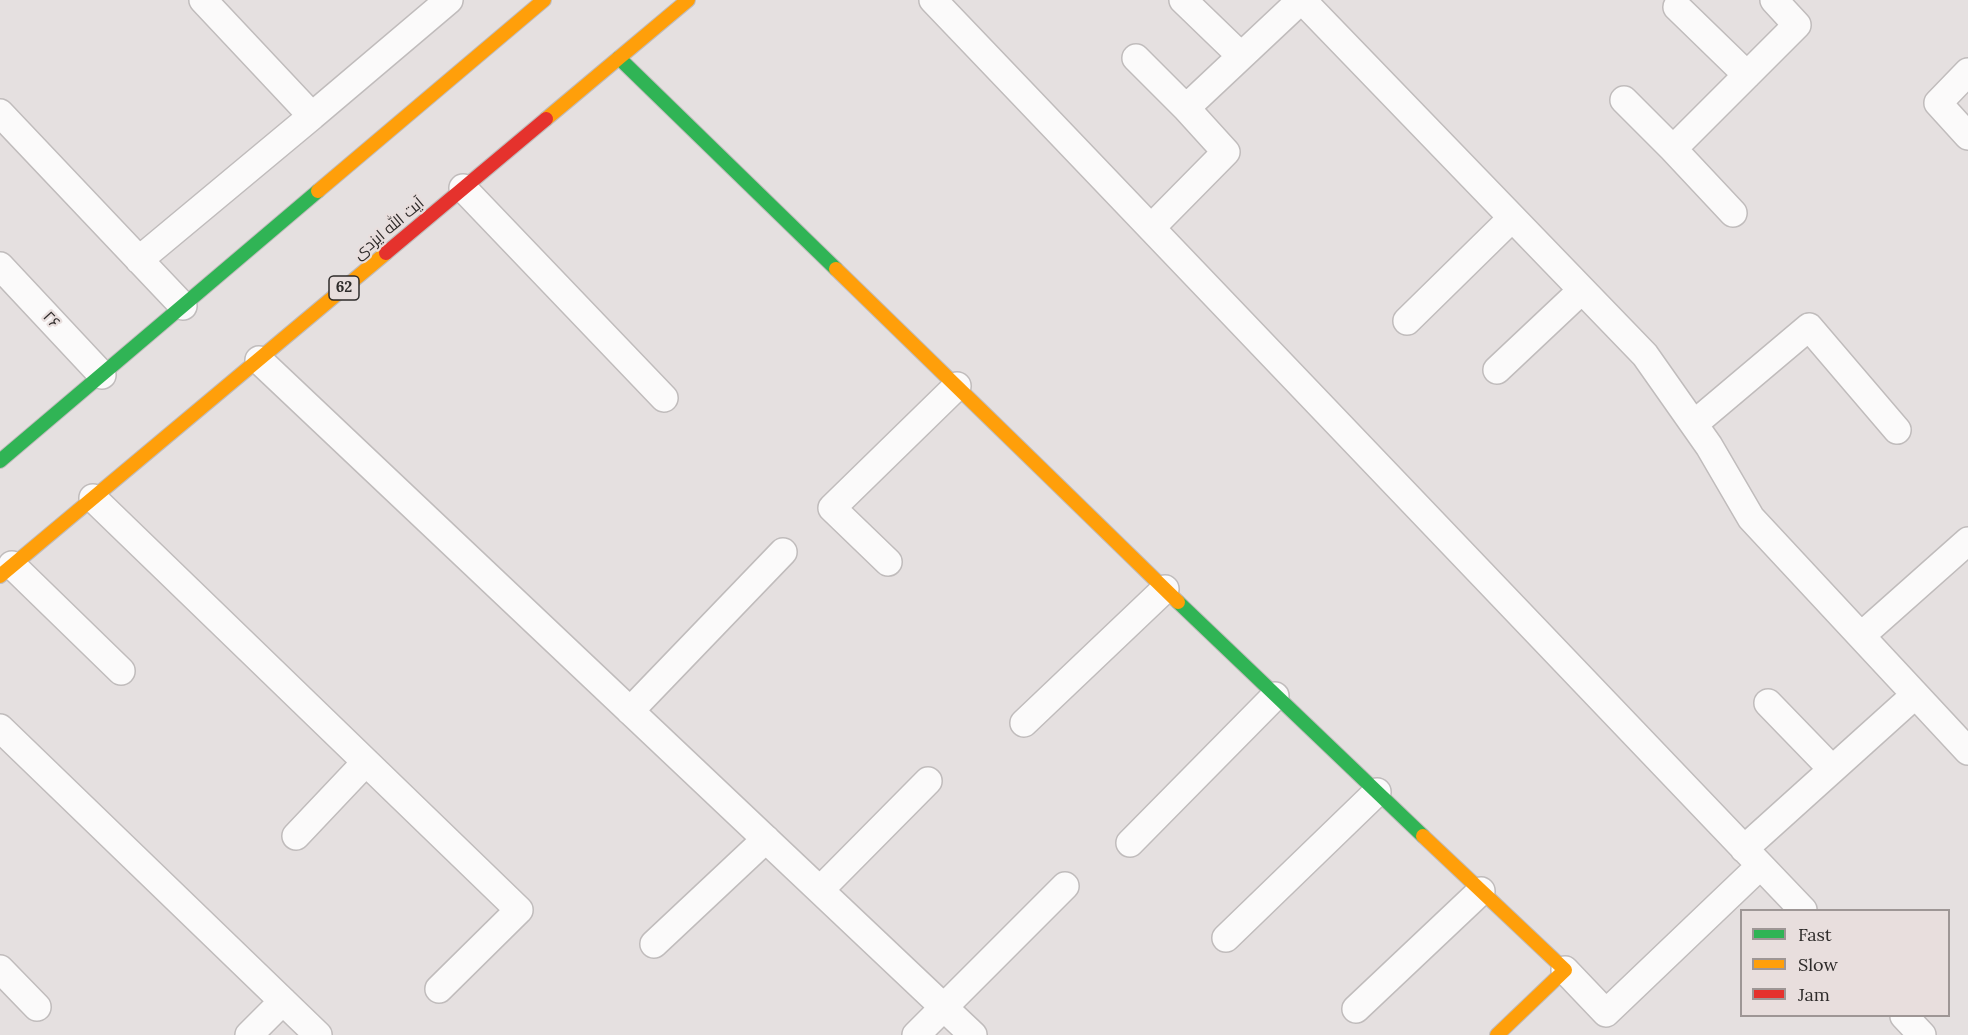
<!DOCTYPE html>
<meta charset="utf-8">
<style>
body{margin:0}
#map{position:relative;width:1968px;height:1035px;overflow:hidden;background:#e5e0e0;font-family:Lora,serif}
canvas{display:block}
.legend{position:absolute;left:1740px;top:909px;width:210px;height:108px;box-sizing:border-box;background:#e8dedd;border:2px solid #9e9695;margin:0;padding:8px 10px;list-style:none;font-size:18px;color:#2e2b2a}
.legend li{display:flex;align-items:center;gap:12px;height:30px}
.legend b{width:30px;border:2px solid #9e9695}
</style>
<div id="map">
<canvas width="1968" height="1035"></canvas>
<ul class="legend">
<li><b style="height:8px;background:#30b455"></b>Fast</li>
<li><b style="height:8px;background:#ff9f0a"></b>Slow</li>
<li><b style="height:8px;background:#e5322d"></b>Jam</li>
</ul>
</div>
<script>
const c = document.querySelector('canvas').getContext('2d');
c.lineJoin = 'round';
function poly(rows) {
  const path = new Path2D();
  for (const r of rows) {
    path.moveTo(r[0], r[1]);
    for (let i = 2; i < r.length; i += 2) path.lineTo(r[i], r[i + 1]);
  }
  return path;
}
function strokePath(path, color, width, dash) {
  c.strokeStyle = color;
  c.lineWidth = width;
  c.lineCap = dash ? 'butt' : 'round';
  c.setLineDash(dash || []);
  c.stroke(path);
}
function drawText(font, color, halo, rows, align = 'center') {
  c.font = font + ' Lora,Cairo,serif';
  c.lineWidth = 4.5;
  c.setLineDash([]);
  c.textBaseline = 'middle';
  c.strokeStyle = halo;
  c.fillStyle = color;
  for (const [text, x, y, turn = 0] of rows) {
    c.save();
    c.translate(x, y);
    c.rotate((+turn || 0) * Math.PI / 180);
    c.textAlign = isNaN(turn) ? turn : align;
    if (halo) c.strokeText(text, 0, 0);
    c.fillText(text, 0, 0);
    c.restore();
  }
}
const street = poly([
 [933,0,1803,910],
 [1183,0,1241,56],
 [1302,0,1645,355,1709,446,1751,518,1968,751],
 [1677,7,1747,75],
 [1136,58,1186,108],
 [1968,72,1938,103,1968,136],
 [1624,100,1673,149],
 [0,113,183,306],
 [312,116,449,0],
 [463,188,664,398],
 [1733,213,1673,149,1797,25,1774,0],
 [1151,228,1226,152,1186,108,1301,0],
 [139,260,312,116,203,0],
 [0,266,102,375],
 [1407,321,1512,218],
 [259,360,973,1035],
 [1497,370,1582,290],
 [1694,424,1809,327,1897,430],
 [93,498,519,910,439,989],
 [888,562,832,508,957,386],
 [12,565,121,671],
 [1861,636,1968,541],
 [1768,703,1832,769],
 [630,711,783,552],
 [1024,723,1165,589],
 [0,728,318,1035],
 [296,836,366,762],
 [1130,843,1275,696],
 [1744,849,1915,695],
 [820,890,928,781],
 [1226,938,1377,792],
 [654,944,766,839],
 [0,969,37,1007],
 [1565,970,1606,1013,1760,866],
 [1356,1009,1481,891],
 [1904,1016,1922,1035],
 [249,1035,283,1001],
 [916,1035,1065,886]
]);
const fast = poly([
 [619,58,836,269],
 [0,461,318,191],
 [1178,602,1423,836]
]);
const slow = poly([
 [546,119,688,0],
 [318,191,544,0],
 [836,269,1178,602],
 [0,576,386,253],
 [1423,836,1565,970,1497,1035]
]);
const jam = poly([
 [386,253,546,119]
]);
strokePath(street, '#c0bcbc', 30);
strokePath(fast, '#c0bcbc', 16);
strokePath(slow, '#c0bcbc', 16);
strokePath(jam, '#c0bcbc', 16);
strokePath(street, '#fbfafa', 27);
strokePath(fast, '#30b455', 14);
strokePath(slow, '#ff9f0a', 14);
strokePath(jam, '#e5322d', 14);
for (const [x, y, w] of [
 [344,288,30]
]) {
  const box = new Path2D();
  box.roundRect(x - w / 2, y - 12, w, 24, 4.5);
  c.fillStyle = '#e8dedd';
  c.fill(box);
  strokePath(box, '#2e2b2a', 1.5);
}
drawText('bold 15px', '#2e2b2a', null, [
 ["62",344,288]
]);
drawText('16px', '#2e2b2a', '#e8dedd', [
 ["آیت الله ایزدی",389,229,-40],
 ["۲۶",51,320,47]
]);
</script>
